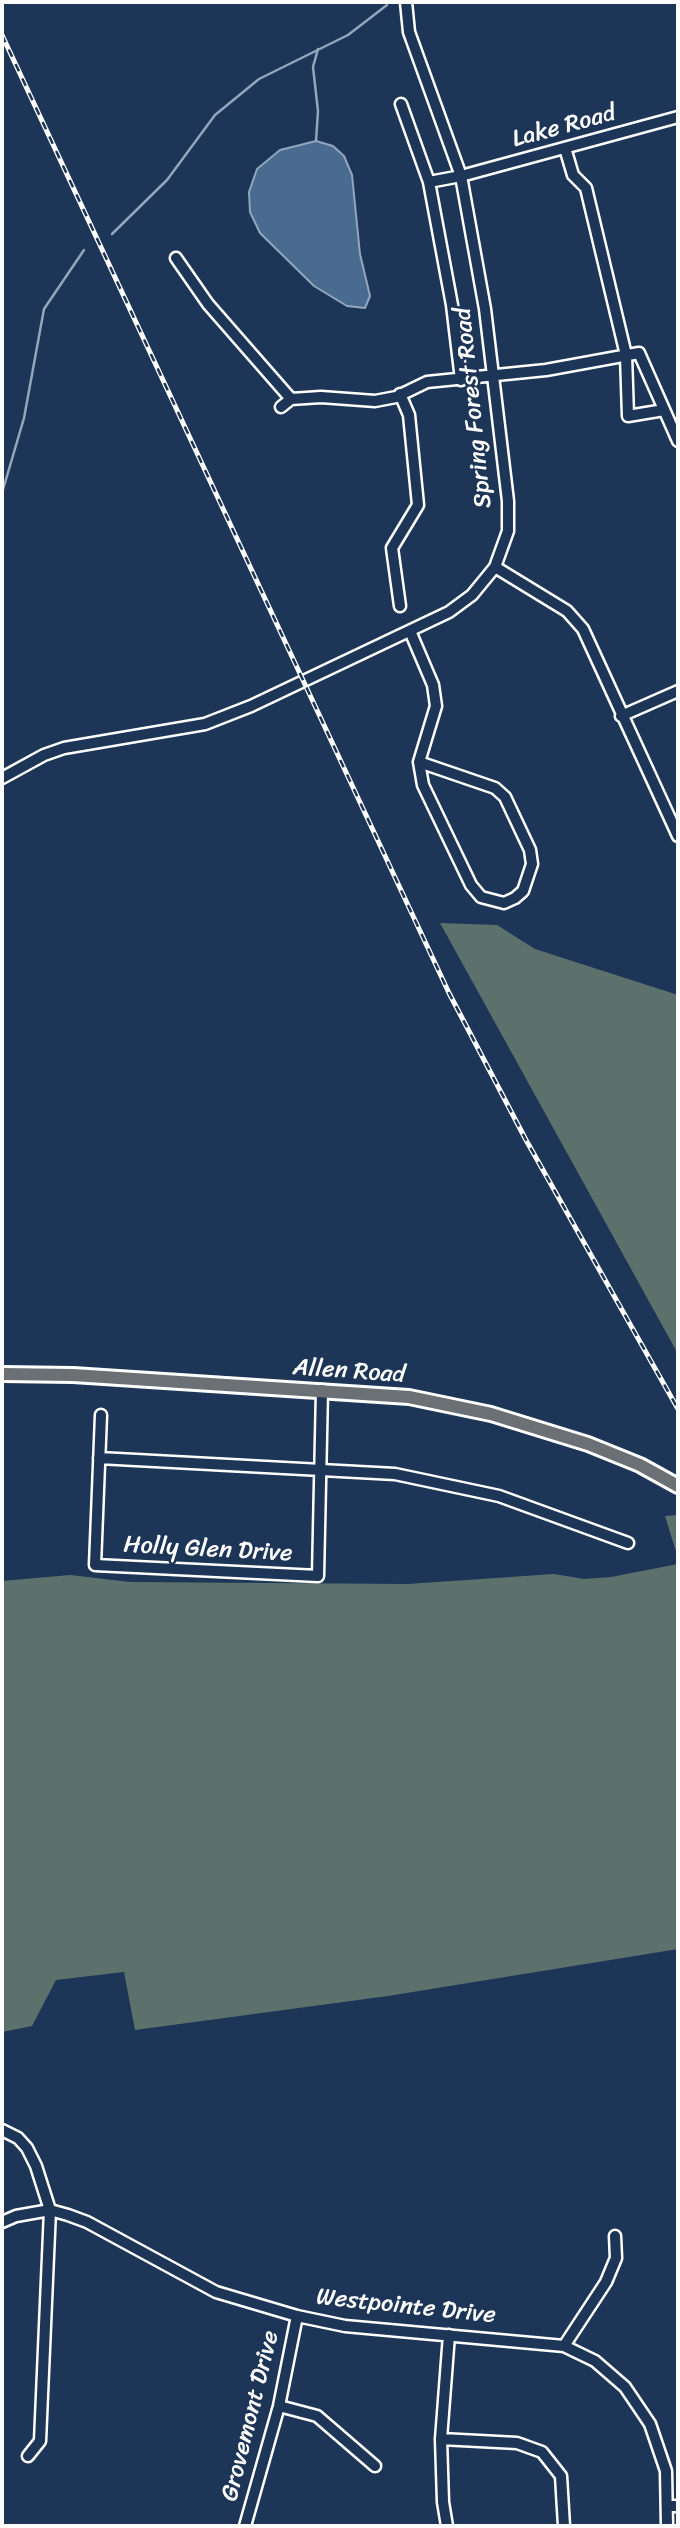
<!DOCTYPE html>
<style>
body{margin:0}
#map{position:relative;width:680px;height:2528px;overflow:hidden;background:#1d3557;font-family:Sriracha,sans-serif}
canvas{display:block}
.frame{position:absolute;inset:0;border:4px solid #fff;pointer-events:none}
</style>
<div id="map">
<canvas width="680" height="2528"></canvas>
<div class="frame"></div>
</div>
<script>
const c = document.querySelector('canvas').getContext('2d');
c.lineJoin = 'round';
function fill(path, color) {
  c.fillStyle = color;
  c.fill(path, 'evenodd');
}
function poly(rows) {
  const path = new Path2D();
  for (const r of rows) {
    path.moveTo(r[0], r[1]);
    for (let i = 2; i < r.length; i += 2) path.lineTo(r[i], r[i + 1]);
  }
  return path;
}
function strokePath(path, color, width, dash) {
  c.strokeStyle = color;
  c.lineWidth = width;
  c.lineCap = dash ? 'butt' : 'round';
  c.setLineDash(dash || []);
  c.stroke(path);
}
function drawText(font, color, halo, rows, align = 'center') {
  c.font = font + ' Sriracha,sans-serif';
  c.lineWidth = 5;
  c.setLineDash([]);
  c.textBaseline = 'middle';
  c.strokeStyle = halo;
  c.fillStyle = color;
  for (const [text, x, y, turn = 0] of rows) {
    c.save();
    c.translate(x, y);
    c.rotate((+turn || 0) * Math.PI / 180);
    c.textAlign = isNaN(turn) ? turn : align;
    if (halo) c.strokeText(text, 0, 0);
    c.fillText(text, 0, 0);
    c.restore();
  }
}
fill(poly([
 [440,923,497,925,535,949,678,995,678,1354],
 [678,1515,678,1558,665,1516],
 [678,1564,678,1949,388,1996,135,2030,124,1972,56,1980,32,2026,2,2032,2,1581,70,1575,130,1582,408,1584,554,1574,584,1579,611,1577]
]), '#5d716c');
const water = poly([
 [316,141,333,146,344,156,352,175,360,254,370,296,365,308,347,306,314,286,260,233,250,212,249,192,257,169,280,150,316,141]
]);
fill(water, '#4a6b90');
strokePath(water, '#92a6bc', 2);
strokePath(poly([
 [316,141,318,111,313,67,318,49],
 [112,234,167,180,215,115,259,79,348,35,387,5],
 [2,493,24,418,44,309,84,250]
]), '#92a6bc', 2.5);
const minor = poly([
 [401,104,429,182,452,305,461,380],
 [565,148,573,175,586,188,626,355,628,416,664,410],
 [429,182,461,176,678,117],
 [176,258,208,304,291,399],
 [400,394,409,415,418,505,392,548,400,606],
 [281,407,291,399,321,397,375,401,396,397,427,382,546,370,639,353,678,441],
 [495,567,567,611,583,629,678,836],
 [410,631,433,685,436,706,419,762,423,785,471,885,481,897,504,903,515,898,523,891,532,864,530,850,505,797,495,788,419,762],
 [621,716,678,691],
 [2,778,44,755,64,748,205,724,251,706,449,612,472,595,495,567,508,531,508,501,485,309,461,176,409,32,406,2],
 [101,1415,95,1565,318,1576,322,1390],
 [99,1458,395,1474,499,1496,628,1543],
 [2,2130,18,2138,27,2148,36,2166,50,2210,40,2441,28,2456],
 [2,2222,16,2216,50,2210,68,2215,87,2222,216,2292,297,2316,345,2326,564,2346,595,2361,625,2387,650,2424,666,2471,667,2526],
 [564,2346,606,2282,616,2258,615,2236],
 [279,2406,317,2416,375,2466],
 [441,2439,517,2443,542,2452,561,2476,564,2526],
 [667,2506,678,2506],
 [245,2526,279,2406,297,2316],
 [447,2526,443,2502,441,2439,449,2335]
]);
const major = poly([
 [2,1374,73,1375,409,1397,491,1414,588,1444,640,1465,678,1486]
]);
strokePath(minor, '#fff', 15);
strokePath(major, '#fff', 18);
strokePath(minor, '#1d3557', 10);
strokePath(major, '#6b7074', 12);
const rail = poly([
 [2,35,449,993,526,1140,678,1409]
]);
strokePath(rail, '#fff', 5);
strokePath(rail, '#1d3557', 2.5, [8]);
drawText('24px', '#fff', '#1d3557', [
 ["Lake Road",564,127,-15],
 ["Spring Forest Road",474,408,-96],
 ["Allen Road",349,1372,4],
 ["Holly Glen Drive",208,1550,3],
 ["Westpointe Drive",406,2307,6],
 ["Grovemont Drive",251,2416,-76]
]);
</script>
